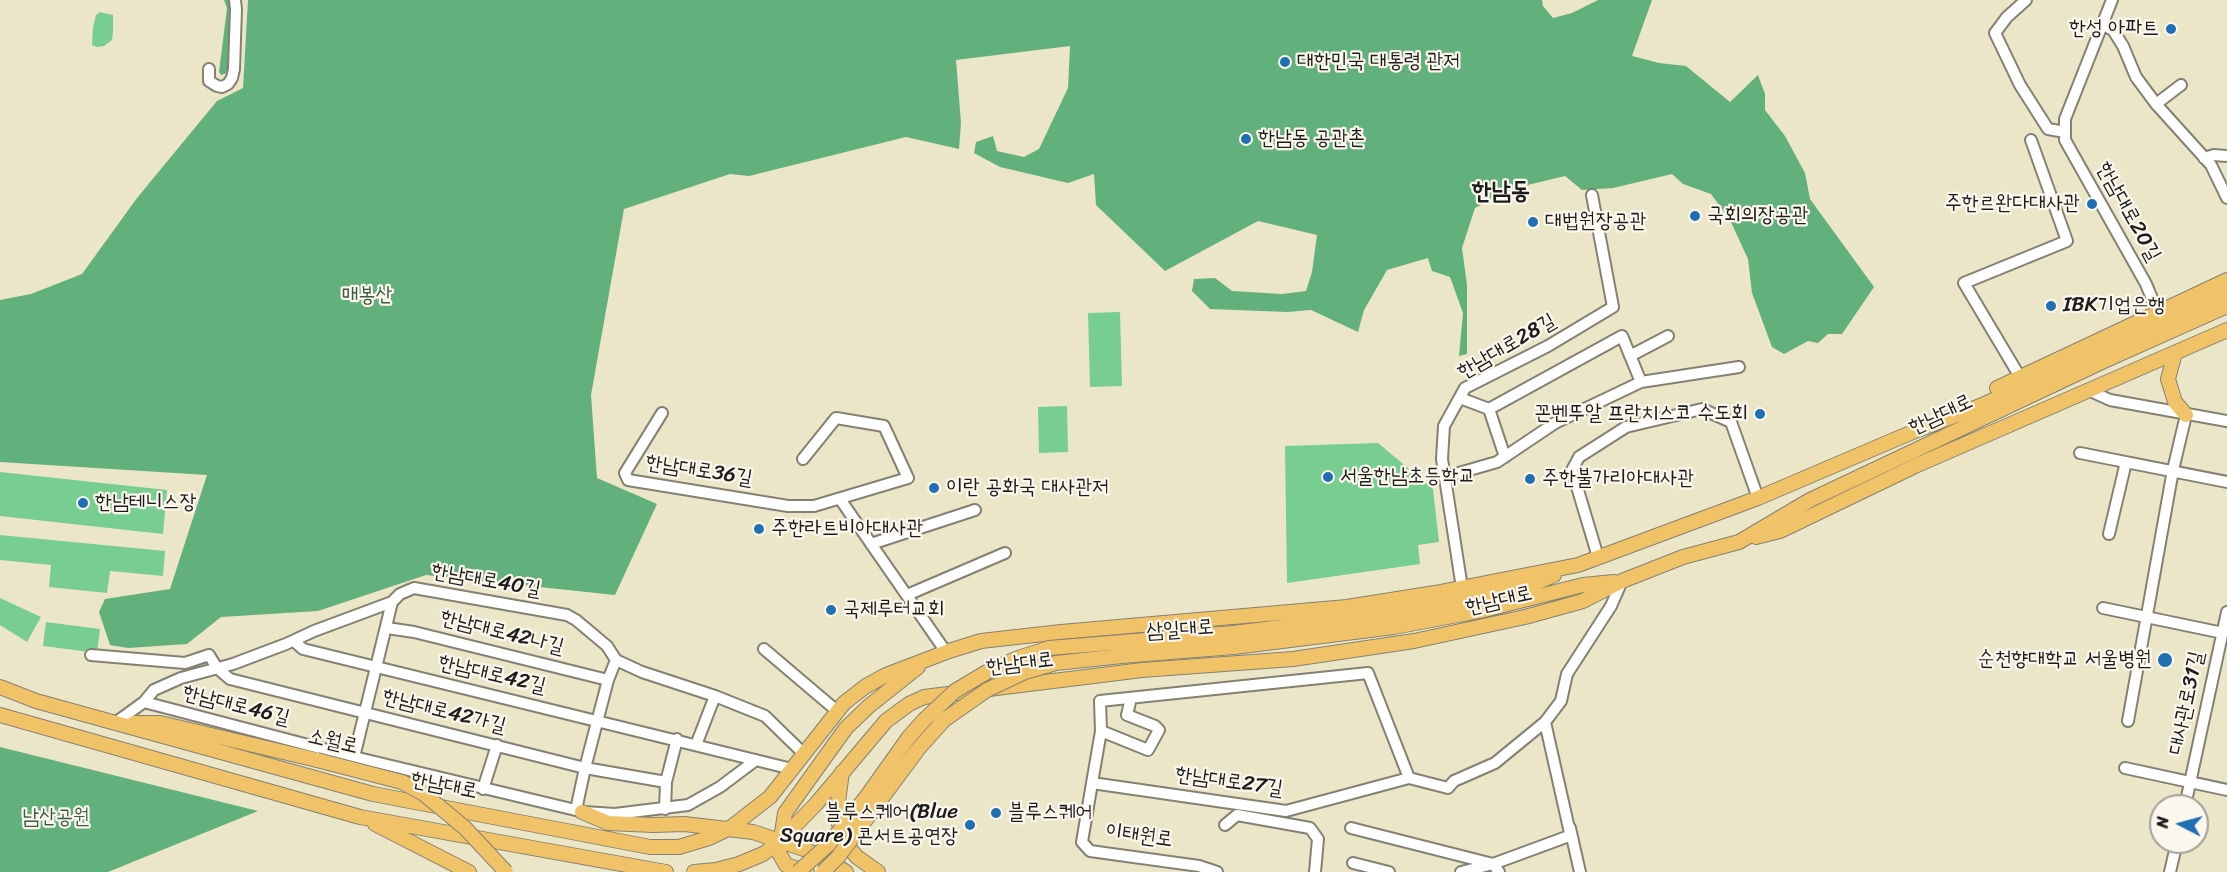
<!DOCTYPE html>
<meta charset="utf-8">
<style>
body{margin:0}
#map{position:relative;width:2227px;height:872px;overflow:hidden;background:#ece6c9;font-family:Sriracha,sans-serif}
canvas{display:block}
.north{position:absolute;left:2149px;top:794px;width:60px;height:60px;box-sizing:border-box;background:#fbf7ec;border:2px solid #a29f99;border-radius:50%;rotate:276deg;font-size:16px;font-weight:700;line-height:24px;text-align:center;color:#1c1c1c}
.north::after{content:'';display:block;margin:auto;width:21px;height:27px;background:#1f6fb2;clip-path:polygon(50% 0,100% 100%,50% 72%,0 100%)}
</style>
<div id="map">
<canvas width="2227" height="872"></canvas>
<div class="north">N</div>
</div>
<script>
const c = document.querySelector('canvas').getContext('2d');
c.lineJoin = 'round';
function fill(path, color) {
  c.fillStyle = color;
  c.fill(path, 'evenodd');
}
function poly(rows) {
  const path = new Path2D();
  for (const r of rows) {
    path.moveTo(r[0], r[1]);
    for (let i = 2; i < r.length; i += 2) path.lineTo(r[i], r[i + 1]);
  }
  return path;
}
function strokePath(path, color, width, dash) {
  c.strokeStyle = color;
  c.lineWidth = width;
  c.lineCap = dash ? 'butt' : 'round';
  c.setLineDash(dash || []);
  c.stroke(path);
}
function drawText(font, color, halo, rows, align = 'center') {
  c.font = font + ' Sriracha,"Poor Story",sans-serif';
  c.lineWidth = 4.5;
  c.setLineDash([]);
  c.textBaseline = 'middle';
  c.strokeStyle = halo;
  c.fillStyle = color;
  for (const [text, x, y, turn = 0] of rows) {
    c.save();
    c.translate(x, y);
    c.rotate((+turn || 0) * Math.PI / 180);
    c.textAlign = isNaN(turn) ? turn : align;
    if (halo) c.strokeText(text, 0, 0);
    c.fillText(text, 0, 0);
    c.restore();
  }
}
fill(poly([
 [100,12,113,15,113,32,112,40,104,46,97,47,92,45,93,27,96,15],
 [1120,312,1122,386,1090,387,1088,313],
 [1067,406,1068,452,1039,453,1038,407],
 [1378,443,1433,489,1439,542,1418,545,1420,564,1287,583,1285,446],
 [0,472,167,490,163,534,0,516],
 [0,535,165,551,163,576,110,571,107,593,49,587,51,565,0,560],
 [0,598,41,617,27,642,0,625],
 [46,622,100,629,97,653,43,646]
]), '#78cd91');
fill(poly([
 [224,0,229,0,233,10,227,73,221,75,219,72,227,8],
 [248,0,1542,0,1543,6,1553,18,1572,13,1598,0,1652,0,1632,56,1659,63,1686,66,1730,102,1758,75,1765,94,1765,110,1785,136,1805,173,1810,199,1874,287,1842,334,1828,334,1818,343,1808,341,1784,354,1772,347,1752,293,1748,259,1730,220,1711,194,1683,184,1672,174,1613,188,1582,190,1565,176,1515,188,1475,208,1462,248,1467,285,1467,354,1459,356,1463,313,1450,277,1432,271,1428,258,1387,270,1364,310,1358,332,1311,310,1287,312,1210,309,1192,291,1194,279,1215,278,1232,291,1282,294,1306,291,1312,272,1317,235,1258,221,1165,271,1096,205,1094,174,1068,183,1000,167,974,153,976,142,993,136,997,151,1024,157,1039,149,1068,88,1070,46,956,60,961,123,959,149,906,137,749,176,730,174,624,209,591,395,597,478,657,504,615,595,426,575,318,611,221,617,187,644,128,648,110,645,99,612,105,599,170,589,207,475,0,462,0,300,31,294,82,274,137,198,217,101,243,88],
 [0,747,258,811,108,872,0,872]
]), '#62b07b');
const minor = poly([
 [2026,0,2007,17,1995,33,2020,85,2048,129,2065,132],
 [2112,0,2065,119,2065,140,2146,284,2158,313],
 [2102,24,2113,30,2123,46,2136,77,2156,104,2211,165,2227,198],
 [209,69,209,81,217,86,222,87,228,84,232,78,234,69,236,9,235,0],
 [2156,104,2181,85],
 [2204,158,2214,155,2227,156],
 [1630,356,1668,336],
 [2020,377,1964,283,2067,241,2031,140],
 [2088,390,2110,400,2227,421],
 [1460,398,1489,409,1505,457],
 [1489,409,1622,336,1641,382],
 [662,413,625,473,628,480,788,506,814,506,908,478,884,426,836,418,803,459],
 [2080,453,2227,482],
 [1445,477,1497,462,1555,423,1641,382,1739,367],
 [840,499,946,652],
 [2109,534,2126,462],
 [871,544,975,510],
 [1598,557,1572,470,1579,457,1626,427,1702,409,1731,422,1758,498],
 [1462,588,1442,459,1444,426,1465,388,1548,346,1613,307,1592,195],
 [907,595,1005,553],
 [2103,608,2223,633],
 [387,628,414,632,608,680],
 [294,641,303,649,792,769],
 [764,649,837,711],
 [91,655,185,663,209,655,217,668,230,679,585,768,666,782],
 [144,702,354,757,584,812,615,814,688,805,720,787,756,760],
 [2128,721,2173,470,2186,415],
 [115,723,144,702,154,690,181,678,233,664,286,644,314,631,392,602,400,594,414,588,567,615,576,620,607,646,616,660,642,672,715,696,765,716,804,754],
 [1101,731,1148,750,1159,730,1155,726,1127,715,1131,698],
 [696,745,715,696],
 [354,757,392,602],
 [2125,768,2227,790],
 [1409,778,1368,673,1100,701,1101,731,1092,783,1286,811,1409,778,1448,788,1454,781,1495,763,1545,722,1561,701,1567,674,1611,606,1622,581],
 [1092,783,1082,842,1090,851,1199,866,1217,872],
 [483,789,497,745],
 [2185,806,2227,612],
 [665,809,666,782,677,739],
 [576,810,585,768,608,680,616,660],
 [1225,825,1237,815,1310,828,1318,839,1315,872],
 [1351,828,1493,864,1499,872],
 [1570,828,1580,872],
 [1353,863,1389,872],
 [1461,872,1493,864,1569,836,1570,833,1545,722],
 [2170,872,2177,842]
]);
const major = poly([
 [2175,353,2168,379,2175,402,2186,415],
 [1997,388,2227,280],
 [1756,537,1780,531,1915,466,2227,330],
 [1233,633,1388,614,1478,598,1533,584,1554,575],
 [1234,647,1394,627,1484,610,1583,585,1614,582],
 [0,687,36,701,373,794,650,847,679,847,709,838,730,828,770,797,844,703,866,686,886,675,949,651,981,641,1061,632,1347,607,1435,593,1578,565,1758,498,1915,431,1980,406,2227,293],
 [0,715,360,817,666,872],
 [134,723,160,723,317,760],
 [842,772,838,802,839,824,844,842,857,857,878,872],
 [582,812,608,823,653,825,684,824,753,832,804,849,826,859,846,872],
 [375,824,469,872],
 [694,872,716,870,739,864,763,854,780,841,816,804,886,721,909,704,924,697,1142,670,1293,659,1414,641,1525,617,1583,601,1622,581,1683,557,1739,542,1810,500,2104,361,2227,306],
 [807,872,786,865,779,853,785,813,846,728,869,706,918,667]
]);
strokePath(minor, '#848172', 14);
strokePath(major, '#848172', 16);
strokePath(minor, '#fff', 10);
strokePath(major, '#f1c369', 14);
const majorBridge = poly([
 [317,760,402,782,424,794,465,828,506,872],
 [798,872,829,844,867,796,909,737,924,720,955,691,992,669,1018,658,1049,648,1233,633],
 [823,872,838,857,919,748,944,720,987,690,1025,672,1056,663,1122,656,1234,647]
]);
strokePath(majorBridge, '#848172', 16, []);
strokePath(majorBridge, '#f1c369', 14);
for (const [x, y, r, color] of [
 [2171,29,6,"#1f6fb2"],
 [1285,62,6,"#1f6fb2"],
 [1246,139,6,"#1f6fb2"],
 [2092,204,6,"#1f6fb2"],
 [1695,216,6,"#1f6fb2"],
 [1533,222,6,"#1f6fb2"],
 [2051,306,6,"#1f6fb2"],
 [1760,414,6,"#1f6fb2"],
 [1328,477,6,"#1f6fb2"],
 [1530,479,6,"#1f6fb2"],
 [934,488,6,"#1f6fb2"],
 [83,503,6,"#1f6fb2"],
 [759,529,6,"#1f6fb2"],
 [831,610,6,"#1f6fb2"],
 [2165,660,8,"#1f6fb2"],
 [996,813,6,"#1f6fb2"],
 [970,825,6,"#1f6fb2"]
]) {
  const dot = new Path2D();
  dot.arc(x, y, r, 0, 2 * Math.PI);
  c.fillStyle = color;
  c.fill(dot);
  strokePath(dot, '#fbf7ec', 2);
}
drawText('21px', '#1c1c1c', '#fbf7ec', [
 ["한성 아파트",2159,29,"right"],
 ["대한민국 대통령 관저",1297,62],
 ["한남동 공관촌",1258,139],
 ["주한르완다대사관",2080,204,"right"],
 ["국회의장공관",1707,216],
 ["대법원장공관",1545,222],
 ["IBK기업은행",2063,306],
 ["꼰벤뚜알 프란치스코 수도회",1748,414,"right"],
 ["서울한남초등학교",1340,477],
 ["주한불가리아대사관",1542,479],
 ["이란 공화국 대사관저",946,488],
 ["한남테니스장",95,503],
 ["주한라트비아대사관",771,529],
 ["국제루터교회",843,610],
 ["순천향대학교 서울병원",2152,660,"right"],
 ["블루스퀘어(Blue",958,813,"right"],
 ["Square) 콘서트공연장",958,837,"right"],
 ["블루스퀘어",1008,813]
], 'left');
drawText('21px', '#1c1c1c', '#fbf7ec', [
 ["한남대로20길",2128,212,61],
 ["한남대로28길",1507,347,-30],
 ["한남대로",1941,415,-25],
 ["한남대로36길",699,471,9],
 ["한남대로40길",486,581,10],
 ["한남대로",1499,601,-13],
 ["삼일대로",1180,630,-4],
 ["한남대로42나길",502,633,14],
 ["한남대로",1020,664,-7],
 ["한남대로42길",492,675,13],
 ["대사관로31길",2187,703,-78],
 ["한남대로46길",236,706,14],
 ["한남대로42가길",444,712,14],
 ["소월로",333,742,13],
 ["한남대로27길",1229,782,8],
 ["한남대로",444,786,11],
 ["이태원로",1139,836,8]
]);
drawText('21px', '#3c5a45', '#fbf7ec', [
 ["매봉산",367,296],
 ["남산공원",56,818]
]);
drawText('bold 24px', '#1c1c1c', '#fbf7ec', [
 ["한남동",1501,192]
]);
</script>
